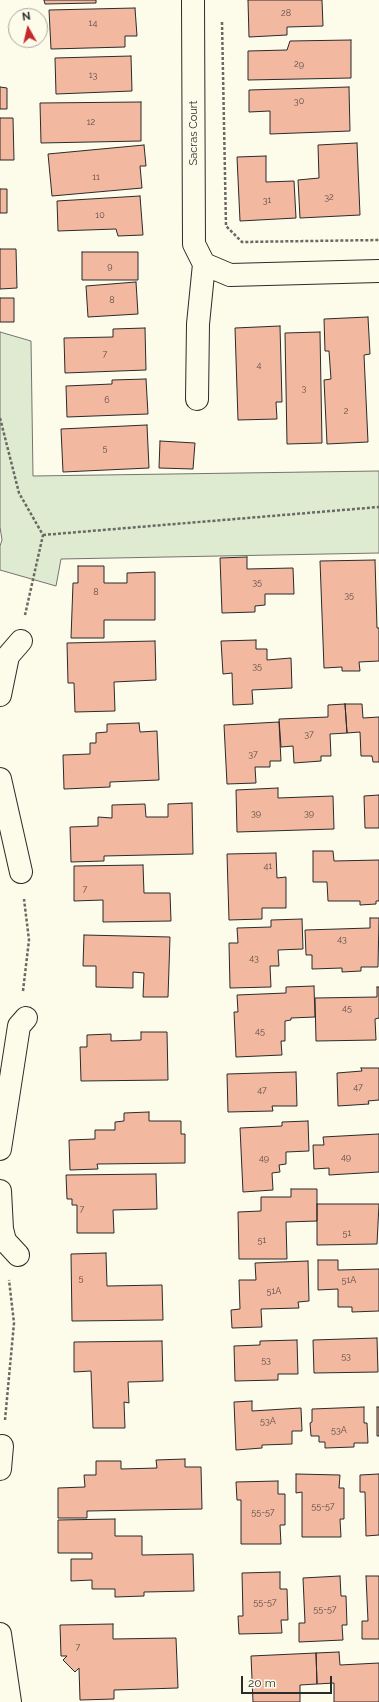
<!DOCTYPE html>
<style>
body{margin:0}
#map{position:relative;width:379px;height:1702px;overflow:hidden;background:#fdfbea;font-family:Raleway,sans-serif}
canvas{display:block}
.north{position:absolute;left:8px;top:8px;width:40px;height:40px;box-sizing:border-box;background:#fdfbea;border:1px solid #a9a89e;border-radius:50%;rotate:352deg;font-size:11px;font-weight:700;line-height:16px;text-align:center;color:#2b2b2b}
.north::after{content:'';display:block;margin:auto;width:14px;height:18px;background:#c62828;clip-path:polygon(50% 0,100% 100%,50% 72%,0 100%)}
.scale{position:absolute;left:241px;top:1676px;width:91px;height:18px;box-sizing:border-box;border:2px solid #2b2b2b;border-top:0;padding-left:5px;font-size:12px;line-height:14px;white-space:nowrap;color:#2b2b2b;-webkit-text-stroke:3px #fdfbea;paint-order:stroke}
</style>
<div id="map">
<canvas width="379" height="1702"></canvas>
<div class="north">N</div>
<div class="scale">20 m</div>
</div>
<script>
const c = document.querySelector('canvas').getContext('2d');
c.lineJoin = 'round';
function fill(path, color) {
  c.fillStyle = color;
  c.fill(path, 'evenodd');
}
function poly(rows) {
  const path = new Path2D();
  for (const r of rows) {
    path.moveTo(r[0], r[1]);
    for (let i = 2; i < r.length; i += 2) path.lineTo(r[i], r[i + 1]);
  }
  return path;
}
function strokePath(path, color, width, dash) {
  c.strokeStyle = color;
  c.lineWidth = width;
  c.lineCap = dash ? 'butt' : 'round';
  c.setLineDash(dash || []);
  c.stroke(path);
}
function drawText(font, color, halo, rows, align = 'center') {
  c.font = font + ' Raleway,sans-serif';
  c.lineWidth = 3;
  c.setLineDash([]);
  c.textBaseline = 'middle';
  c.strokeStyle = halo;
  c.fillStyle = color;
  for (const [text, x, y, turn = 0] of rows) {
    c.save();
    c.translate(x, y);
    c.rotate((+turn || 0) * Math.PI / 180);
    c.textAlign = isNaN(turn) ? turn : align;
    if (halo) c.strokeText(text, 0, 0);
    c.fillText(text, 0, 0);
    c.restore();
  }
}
const green = poly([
 [0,332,31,341,33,476,379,471,379,553,61,559,56,586,0,570,0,546,2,540,0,527,0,332]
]);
fill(green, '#deebd1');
strokePath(green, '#74746e', 1);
const building = poly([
 [44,0,96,0,96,3,45,4,44,0],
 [248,0,322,0,323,26,287,27,287,35,249,37,248,0],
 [135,8,137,36,125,36,125,47,51,49,49,10,135,8],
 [351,40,351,78,248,80,248,51,287,50,290,41,351,40],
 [131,56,132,91,56,94,55,58,131,56],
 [0,87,7,88,7,109,0,109,0,87],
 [349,87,350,131,270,134,270,111,249,112,249,90,349,87],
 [141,102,141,141,41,143,40,103,141,102],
 [0,118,13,118,14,160,0,160,0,118],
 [357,143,360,215,300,218,298,180,319,178,318,145,357,143],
 [144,145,146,166,140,166,142,188,52,196,48,154,144,145],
 [266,156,266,182,294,181,296,218,240,221,237,157,266,156],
 [0,189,7,189,7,213,0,213,0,189],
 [140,196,143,235,118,236,116,229,58,231,57,201,140,196],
 [0,249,16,249,17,288,0,289,0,249],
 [82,252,138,252,138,280,82,280,82,252],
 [136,282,138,314,88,317,86,286,136,282],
 [0,298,14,298,14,322,0,322,0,298],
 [368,317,370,354,364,355,368,442,327,444,324,380,331,379,329,351,325,351,324,319,368,317],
 [280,326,282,402,276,402,277,419,238,420,235,328,280,326],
 [145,328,146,370,65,373,64,338,113,337,113,329,145,328],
 [320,332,322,443,287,444,285,333,320,332],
 [146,379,148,414,67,417,66,386,112,384,112,380,146,379],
 [147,425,149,468,63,472,61,429,147,425],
 [160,441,195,443,193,469,159,468,160,441],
 [247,557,247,569,293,568,294,594,265,594,265,605,255,606,255,612,222,613,220,558,247,557],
 [375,560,377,628,379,628,379,661,359,662,360,671,342,671,342,667,324,668,320,561,375,560],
 [78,566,104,566,104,583,127,583,127,573,155,572,155,620,104,620,104,638,71,638,73,583,78,583,78,566],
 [256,640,256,649,267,649,267,660,291,658,292,688,252,690,253,704,233,705,232,673,223,674,221,641,256,640],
 [155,641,156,680,114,682,115,711,75,712,74,683,68,683,67,643,155,641],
 [345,704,347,733,330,734,331,756,321,756,321,761,294,763,293,746,281,747,279,719,328,717,328,705,345,704],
 [345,704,362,704,363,718,379,717,379,762,373,762,372,756,361,756,360,732,347,733,345,704],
 [279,722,281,761,270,761,270,767,255,767,256,783,227,784,224,725,279,722],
 [139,723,140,732,157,731,159,780,110,782,110,787,64,789,63,755,90,754,90,743,96,743,96,733,107,732,107,724,139,723],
 [278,788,278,798,333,796,334,829,237,832,236,790,278,788],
 [379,795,379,828,365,828,364,796,379,795],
 [192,803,193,854,104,856,104,861,71,862,70,827,98,826,98,817,112,818,112,805,145,804,146,817,168,817,168,804,192,803],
 [313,851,333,851,334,861,379,860,379,901,376,901,376,904,360,905,360,901,328,901,327,882,313,882,313,851],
 [276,853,277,878,286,877,286,908,262,908,262,919,229,920,227,854,276,853],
 [143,865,144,893,170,893,171,921,103,922,103,900,74,901,74,866,143,865],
 [370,918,379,918,378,967,361,967,361,971,342,972,342,968,312,969,312,955,306,955,305,930,370,928,370,918],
 [302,919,303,949,278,950,279,966,270,966,271,987,230,988,229,943,238,943,237,928,271,927,271,920,302,919],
 [84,935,170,937,168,997,143,997,144,973,133,972,133,988,96,987,96,966,83,966,84,935],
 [314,986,315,1017,291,1018,291,1020,285,1021,285,1041,281,1041,282,1055,236,1057,234,1012,238,1012,237,995,286,993,286,987,314,986],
 [377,987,379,987,379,1018,375,1019,376,1040,316,1041,315,998,377,997,377,987],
 [141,1032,167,1032,168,1080,81,1081,80,1047,87,1047,87,1035,111,1034,111,1041,141,1040,141,1032],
 [361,1068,379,1068,379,1100,368,1101,369,1104,338,1106,337,1073,362,1071,361,1068],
 [296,1072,297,1106,272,1106,273,1111,228,1112,227,1074,296,1072],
 [149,1112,149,1121,181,1121,181,1134,185,1134,185,1163,97,1164,98,1169,70,1170,69,1140,95,1139,95,1130,115,1130,115,1122,124,1121,124,1113,149,1112],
 [308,1121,309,1151,286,1152,286,1164,279,1165,280,1172,272,1173,273,1190,243,1192,240,1128,282,1126,282,1122,308,1121],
 [379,1134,379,1172,329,1175,329,1168,314,1169,313,1145,324,1145,323,1137,379,1134],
 [156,1174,157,1209,113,1210,114,1233,77,1233,77,1205,72,1205,72,1199,67,1199,66,1175,156,1174],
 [291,1189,317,1189,317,1221,286,1222,287,1259,239,1259,238,1212,261,1211,261,1197,291,1197,291,1189],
 [317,1204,379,1204,377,1244,317,1245,317,1204],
 [106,1253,107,1286,162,1285,163,1320,72,1321,71,1254,106,1253],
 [318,1260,338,1260,338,1270,379,1269,379,1311,352,1312,352,1307,338,1307,338,1289,318,1290,318,1260],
 [308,1261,309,1301,298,1302,299,1308,261,1309,262,1327,232,1328,231,1310,240,1309,239,1280,256,1280,255,1263,308,1261],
 [377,1338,378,1372,314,1373,313,1340,377,1338],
 [297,1340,298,1374,278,1374,278,1380,235,1381,234,1346,260,1345,260,1341,297,1340],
 [162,1341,163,1381,128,1382,129,1403,124,1402,125,1428,93,1428,91,1371,74,1372,74,1342,162,1341],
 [252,1401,252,1411,301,1408,302,1431,292,1431,292,1444,262,1445,262,1448,236,1450,234,1402,252,1401],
 [364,1407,364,1423,367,1423,368,1443,354,1443,354,1447,325,1448,325,1442,319,1442,319,1436,311,1436,310,1423,312,1422,312,1409,364,1407],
 [377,1407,379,1407,379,1436,377,1436,377,1407],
 [185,1459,185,1467,201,1467,202,1509,87,1511,87,1518,58,1518,58,1488,85,1487,84,1475,96,1475,96,1461,121,1461,121,1469,157,1468,156,1460,185,1459],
 [296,1474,340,1475,339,1488,344,1488,344,1519,340,1519,341,1537,302,1537,302,1492,296,1493,296,1474],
 [379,1474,379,1535,366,1536,365,1492,360,1492,360,1475,379,1474],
 [278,1481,278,1494,285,1494,285,1525,280,1525,281,1544,241,1544,241,1500,237,1500,236,1482,278,1481],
 [115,1519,115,1536,142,1536,142,1555,193,1554,194,1591,144,1592,144,1596,115,1597,115,1589,92,1589,92,1580,71,1581,71,1559,92,1559,92,1553,58,1553,58,1520,115,1519],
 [280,1572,280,1589,287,1589,288,1620,281,1620,282,1633,239,1634,238,1616,243,1616,242,1573,280,1572],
 [340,1576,341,1596,346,1596,347,1625,342,1625,343,1640,299,1642,299,1623,305,1623,303,1578,340,1576],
 [366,1576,379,1576,379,1639,362,1639,362,1621,368,1621,366,1576],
 [113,1624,113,1639,176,1638,178,1688,114,1690,114,1699,80,1700,79,1668,75,1672,63,1660,67,1656,61,1656,60,1625,113,1624],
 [339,1652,340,1665,379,1663,379,1702,334,1702,334,1683,317,1684,316,1653,339,1652],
 [316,1653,317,1684,300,1685,300,1702,253,1702,251,1656,316,1653]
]);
fill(building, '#f2b8a0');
strokePath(building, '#2b2b2b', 1);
const street = poly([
 [193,0,194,244,204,264,230,275,379,271],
 [197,399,198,324,204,264],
 [0,695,8,656,21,641],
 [0,779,21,872],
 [0,1149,19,1026,26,1018],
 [0,1191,2,1229,5,1241,18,1255],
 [0,1469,2,1446],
 [0,1634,10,1702]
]);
strokePath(street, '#2b2b2b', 24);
strokePath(poly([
 [222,22,226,226,242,242,379,240],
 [0,418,19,493,43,535,25,615],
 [43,535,379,507],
 [23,991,29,940,24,899],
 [5,1420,14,1323,9,1280]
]), '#6a6964', 2.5, [3, 2]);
strokePath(street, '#fdfbea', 22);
drawText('9px', '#5d4e48', null, [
 ["28",286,13],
 ["14",93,23],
 ["29",299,64],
 ["13",93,75],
 ["30",299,101],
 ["12",91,122],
 ["11",96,177],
 ["32",329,197],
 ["31",267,200],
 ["10",100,215],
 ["9",110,266],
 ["8",112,300],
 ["7",105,354],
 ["4",259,365],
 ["3",304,388],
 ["6",107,400],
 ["2",346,411],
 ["5",105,448],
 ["35",257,582],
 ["8",96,592],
 ["35",349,595],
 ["35",257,666],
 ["37",309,734],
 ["37",253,754],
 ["39",256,813],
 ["39",309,813],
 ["41",268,866],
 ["7",85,889],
 ["43",342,939],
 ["43",254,958],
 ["45",347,1008],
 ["45",260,1031],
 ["47",358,1087],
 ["47",262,1090],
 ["49",346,1157],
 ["49",264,1158],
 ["7",82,1209],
 ["51",347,1233],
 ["51",262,1240],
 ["5",81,1278],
 ["51A",349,1280],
 ["51A",274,1291],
 ["53",346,1356],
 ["53",266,1360],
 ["53A",268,1421],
 ["53A",339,1430],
 ["55-57",323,1506],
 ["55-57",263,1512],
 ["55-57",265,1602],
 ["55-57",325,1609],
 ["7",78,1647]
]);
drawText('11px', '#2b2b2b', '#fdfbea', [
 ["Sacras Court",194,133,-90]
]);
</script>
